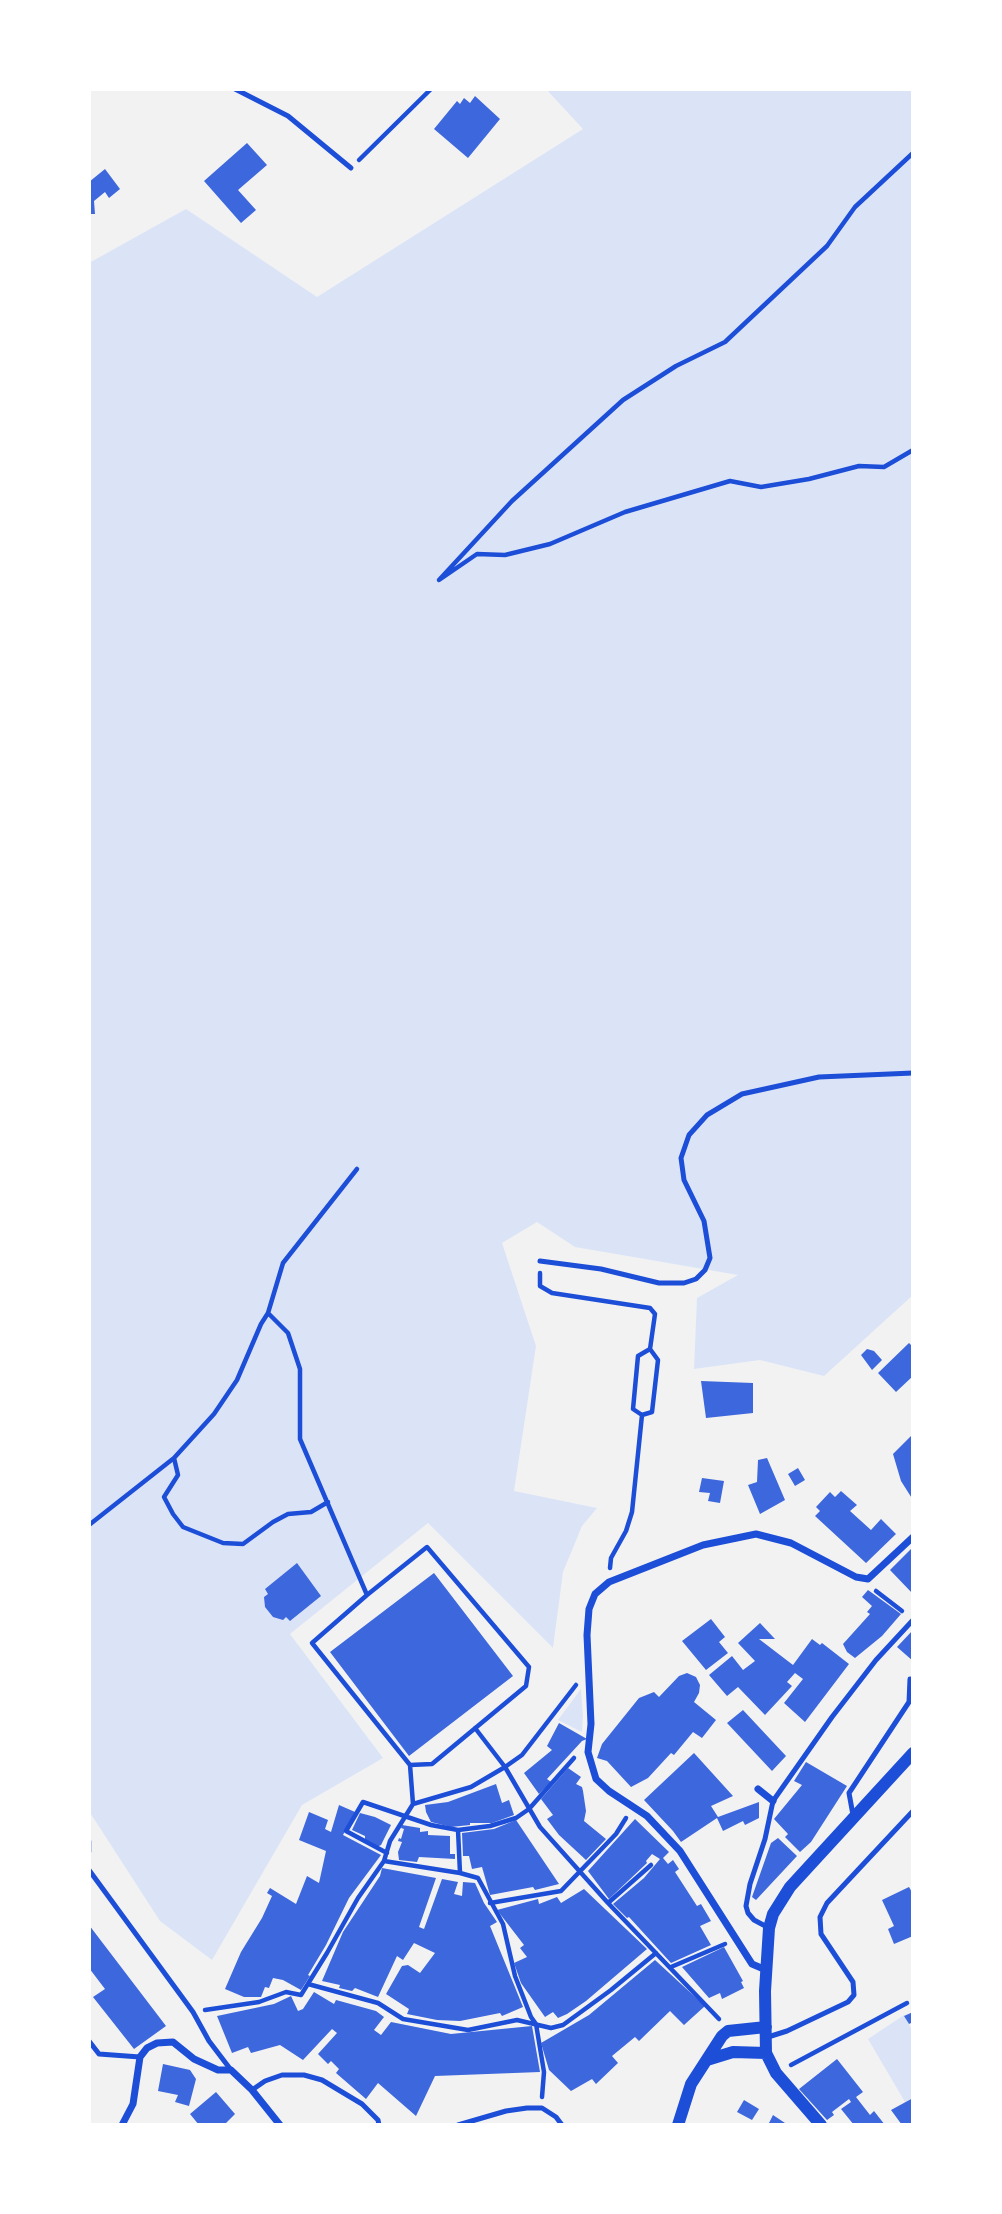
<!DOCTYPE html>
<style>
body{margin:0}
#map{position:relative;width:1002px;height:2214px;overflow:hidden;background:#f2f2f2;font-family:"Noto Sans",sans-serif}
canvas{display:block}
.frame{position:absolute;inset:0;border:91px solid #fff;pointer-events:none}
</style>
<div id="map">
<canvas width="1002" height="2214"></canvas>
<div class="frame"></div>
</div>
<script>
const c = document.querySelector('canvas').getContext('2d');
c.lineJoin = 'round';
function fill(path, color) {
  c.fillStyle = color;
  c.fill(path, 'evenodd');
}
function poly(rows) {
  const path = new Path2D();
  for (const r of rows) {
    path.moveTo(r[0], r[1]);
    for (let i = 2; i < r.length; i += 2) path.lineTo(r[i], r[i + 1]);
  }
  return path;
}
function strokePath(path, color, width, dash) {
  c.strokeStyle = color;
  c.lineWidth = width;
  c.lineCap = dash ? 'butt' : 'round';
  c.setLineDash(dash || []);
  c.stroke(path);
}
fill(poly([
 [546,89,913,89,913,1295,824,1376,760,1360,694,1369,697,1298,738,1275,575,1247,537,1222,502,1243,536,1346,514,1491,597,1508,582,1526,563,1572,553,1648,428,1523,290,1634,383,1758,302,1805,212,1960,160,1921,89,1811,89,263,186,209,317,297,583,129],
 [581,1689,583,1716,582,1732,558,1720],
 [904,2015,913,2032,913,2098,905,2102,868,2039]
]), '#dbe4f7');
fill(poly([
 [475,96,500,119,468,158,434,129,457,101,460,104,464,98,470,103],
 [247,143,267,165,238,190,256,210,241,223,204,181],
 [105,169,120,189,109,198,105,192,94,201,95,214,89,214,89,182],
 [909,1343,913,1347,913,1376,896,1392,878,1373],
 [867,1349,874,1351,882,1360,872,1370,861,1355],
 [701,1381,753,1383,753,1413,706,1418],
 [913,1434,913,1500,901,1481,893,1454],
 [767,1458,785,1500,760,1514,748,1485,757,1482,758,1460],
 [798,1468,805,1480,795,1486,788,1474],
 [702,1478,724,1481,720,1503,708,1501,710,1493,699,1492],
 [841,1491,857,1505,850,1511,871,1530,881,1519,896,1534,866,1563,815,1516,820,1511,816,1507,830,1492,835,1497],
 [913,1547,913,1594,890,1570],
 [297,1563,321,1596,290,1621,286,1617,283,1620,273,1617,265,1607,264,1597,268,1594,265,1589],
 [434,1573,513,1676,409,1756,330,1652],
 [868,1590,901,1614,882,1636,855,1658,847,1652,843,1644,870,1614,867,1612,872,1606,862,1597],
 [711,1619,725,1637,719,1642,728,1653,706,1670,682,1641],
 [760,1623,775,1639,759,1639,793,1665,812,1639,820,1645,822,1643,849,1664,805,1722,784,1703,803,1679,795,1673,787,1682,792,1686,765,1715,738,1687,727,1696,709,1675,732,1656,743,1670,755,1661,738,1643],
 [913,1630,913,1661,897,1647],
 [687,1673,696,1677,700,1685,699,1693,694,1702,716,1720,702,1738,693,1732,674,1755,671,1753,648,1778,631,1787,607,1761,597,1758,602,1744,639,1698,654,1692,659,1697,679,1676],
 [743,1710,786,1756,772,1771,727,1723],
 [559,1723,587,1739,582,1741,547,1779,551,1782,539,1794,524,1773,552,1750,547,1746],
 [694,1753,733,1796,711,1806,718,1817,759,1802,759,1818,745,1825,743,1821,723,1831,717,1818,681,1842,673,1831,644,1800],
 [806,1762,847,1786,811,1842,800,1852,785,1837,788,1834,774,1819,802,1785,794,1781],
 [568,1768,581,1777,576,1784,582,1787,583,1791,586,1811,584,1821,606,1839,586,1860,559,1835,547,1819,553,1815,541,1799],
 [496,1784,502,1803,509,1800,514,1815,492,1823,470,1823,470,1825,451,1827,431,1822,426,1812,425,1805,448,1802],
 [339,1805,355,1812,343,1835,381,1855,349,1898,326,1945,308,1975,310,1976,301,1990,283,1980,273,1978,269,1988,265,1987,261,1997,244,1997,225,1989,241,1952,262,1918,272,1896,267,1893,270,1888,296,1904,307,1876,319,1883,326,1851,299,1840,309,1812,328,1820,325,1829,331,1832],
 [360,1813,375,1817,391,1825,381,1845,377,1847,365,1839,365,1836,352,1830],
 [635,1819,669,1852,663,1858,668,1864,673,1860,679,1869,675,1872,697,1906,701,1904,711,1921,700,1926,711,1945,671,1963,629,1917,627,1918,613,1904,644,1878,660,1859,652,1854,646,1861,647,1863,609,1899,588,1871],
 [516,1820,559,1884,535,1890,533,1887,490,1895,482,1867,472,1869,469,1856,463,1856,462,1833,494,1829],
 [402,1825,420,1828,420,1832,428,1831,428,1835,450,1836,450,1854,455,1854,455,1859,419,1857,417,1862,399,1860,398,1852,402,1842,398,1841,399,1838,401,1839,404,1829,401,1828],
 [778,1838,797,1856,756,1900,752,1897,771,1843],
 [382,1868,436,1878,419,1927,424,1929,442,1879,458,1882,454,1894,462,1896,463,1882,475,1883,484,1903,497,1922,490,1926,523,2007,502,2016,500,2013,460,2021,437,2020,407,2014,409,2009,386,1994,402,1966,408,1965,420,1973,435,1953,414,1943,403,1960,397,1956,378,1997,355,1988,352,1991,339,1988,340,1985,322,1981,343,1932,380,1876],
 [909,1887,913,1894,913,1936,894,1944,888,1929,894,1926,882,1900],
 [584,1889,647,1949,586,2001,567,2014,558,2018,553,2012,545,2017,521,1983,514,1963,527,1957,520,1948,524,1945,497,1910,538,1899,539,1904,557,1897,561,1903],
 [89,1925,166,2026,134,2049,93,1997,105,1989,89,1968],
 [724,1947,743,1981,741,1982,744,1988,722,1999,720,1993,709,1998,682,1967],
 [655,1960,705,2006,684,2025,670,2011,639,2041,635,2037,612,2056,618,2063,596,2084,592,2079,571,2091,549,2070,541,2043,589,2015],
 [314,1992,334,2004,336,2000,376,2011,384,2017,374,2030,381,2035,391,2022,451,2034,532,2026,540,2072,435,2076,416,2116,378,2083,366,2099,336,2073,339,2069,331,2061,328,2064,318,2054,337,2033,332,2029,303,2060,280,2045,251,2053,248,2047,232,2053,217,2016,274,2004,291,1996,298,2011,303,2009],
 [913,2012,913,2022,909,2024,904,2016],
 [837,2059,863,2092,856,2097,870,2115,874,2111,885,2125,854,2125,841,2109,851,2102,849,2099,832,2112,834,2115,827,2120,799,2089],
 [163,2064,190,2070,196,2079,189,2106,175,2102,178,2095,158,2091],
 [216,2092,235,2114,224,2125,199,2125,190,2114],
 [913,2098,913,2125,902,2125,891,2110],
 [744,2100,759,2109,752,2120,737,2112],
 [773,2115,788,2125,768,2125]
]), '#3d67dc');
strokePath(poly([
 [913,153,855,207,827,246,725,342,676,366,623,400,512,501,439,580,477,554,505,555,550,544,625,512,730,481,761,487,809,479,859,466,884,467,913,450],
 [359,160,431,89],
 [540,1273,540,1286,552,1293,650,1308,655,1314,650,1349,658,1360,652,1412,642,1415,632,1512,626,1531,611,1558,610,1568],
 [268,1313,288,1333,300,1369,300,1439,367,1595],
 [642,1415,633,1409,638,1356,650,1349],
 [174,1458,178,1475,164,1497,173,1514,183,1527,223,1543,243,1544,273,1522,288,1514,311,1512,328,1502],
 [89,1525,174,1458,214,1414,237,1380,261,1324,268,1313,283,1263,357,1169],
 [876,1591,902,1611],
 [475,1728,505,1767,540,1827,608,1903,719,2019],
 [410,1765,432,1764,526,1686,529,1667,427,1547,367,1595,312,1643,410,1765,413,1804],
 [458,1830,460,1873],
 [89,1841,89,1852],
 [387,1853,346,1831,363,1802,431,1825,458,1830,490,1826,516,1818,529,1809,574,1758],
 [384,1861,460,1873,478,1878,503,1924,515,1976,531,2017,536,2024,544,2072,542,2097],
 [490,1903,561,1891,616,1834,626,1818],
 [608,1903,651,1865],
 [671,1967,725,1944],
 [308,1984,378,2003,403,2019,468,2030,517,2020,551,2028,563,2025,611,1990,656,1953],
 [205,2010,259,2002,286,1992,301,1995,327,1953,358,1898,384,1861,390,1841,413,1804,471,1787,505,1767,522,1755,576,1685],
 [791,2065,907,2003]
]), '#1d4ed8', 4.5);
strokePath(poly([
 [235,89,288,116,351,168],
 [540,1261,601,1269,659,1283,684,1283,696,1279,705,1270,710,1258,704,1221,684,1180,681,1158,689,1135,707,1115,742,1094,819,1077,913,1073],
 [853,1815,849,1793,909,1702,910,1679],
 [89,1870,193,2012,209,2041,231,2070],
 [769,1928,754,1920,748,1913,746,1906,750,1884,765,1839,773,1801,832,1717,876,1660,913,1620],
 [768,2037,787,2031,848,2002,854,1995,853,1982,821,1934,820,1917,827,1903,913,1811],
 [89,2041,99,2054,140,2057],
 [252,2090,265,2081,282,2075,304,2075,322,2080,362,2104,378,2120,379,2125],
 [458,2125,506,2111,527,2108,542,2108,556,2117,562,2125]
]), '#1d4ed8', 5);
strokePath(poly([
 [758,1789,773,1801],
 [766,1970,752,1964,680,1851,647,1816,609,1791,596,1779,588,1752,591,1724,587,1635,589,1609,595,1594,609,1582,703,1545,756,1534,791,1543,856,1577,868,1579,913,1537],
 [122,2125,133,2104,140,2057,147,2048,157,2043,173,2042,194,2059,218,2070,231,2070,252,2090,280,2125]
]), '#1d4ed8', 7);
strokePath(poly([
 [707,2060,733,2052,766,2053],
 [678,2125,691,2084,722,2036,728,2031,766,2027],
 [821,2125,776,2073,766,2053,765,1991,769,1928,773,1914,790,1887,913,1753]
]), '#1d4ed8', 12);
</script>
